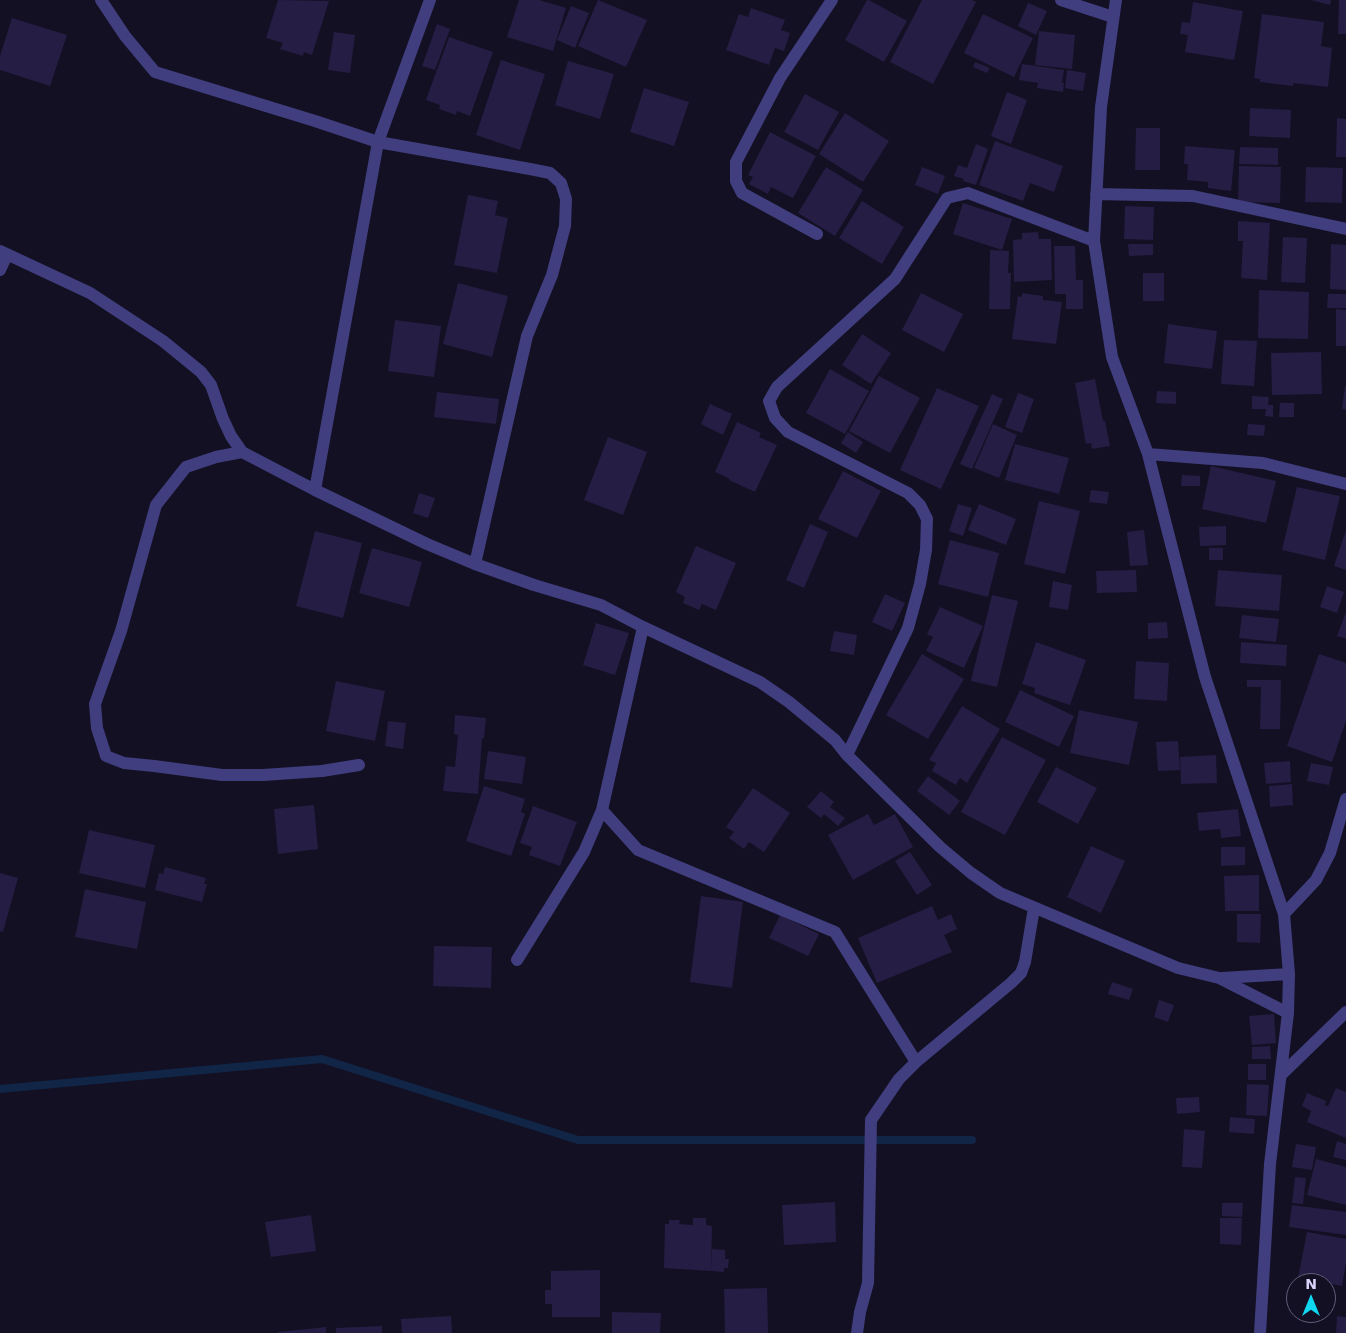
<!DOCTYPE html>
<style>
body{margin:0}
#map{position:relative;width:1346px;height:1333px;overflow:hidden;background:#131023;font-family:"DejaVu Sans",sans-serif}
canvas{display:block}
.north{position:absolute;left:1286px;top:1273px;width:50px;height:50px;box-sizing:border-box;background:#131023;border:1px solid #625e7a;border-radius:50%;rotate:0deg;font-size:14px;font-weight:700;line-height:20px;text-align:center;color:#d9d4fc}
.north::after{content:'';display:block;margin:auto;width:18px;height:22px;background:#0ed7ef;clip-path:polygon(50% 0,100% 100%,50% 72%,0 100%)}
</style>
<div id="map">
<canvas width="1346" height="1333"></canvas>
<div class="north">N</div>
</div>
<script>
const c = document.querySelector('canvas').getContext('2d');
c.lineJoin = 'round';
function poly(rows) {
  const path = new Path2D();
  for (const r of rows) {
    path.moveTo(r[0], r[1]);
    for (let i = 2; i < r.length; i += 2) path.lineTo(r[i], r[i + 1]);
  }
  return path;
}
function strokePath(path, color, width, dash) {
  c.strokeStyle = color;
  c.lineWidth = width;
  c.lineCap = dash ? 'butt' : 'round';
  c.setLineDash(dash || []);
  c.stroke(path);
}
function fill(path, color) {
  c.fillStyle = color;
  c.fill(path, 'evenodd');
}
strokePath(poly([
 [0,1089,322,1059,578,1140,972,1140]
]), '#112546', 8);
fill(poly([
 [278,0,329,1,312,55,304,52,303,56,280,49,283,43,266,38],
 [519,0,539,0,566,8,553,51,507,37],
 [598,0,647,20,626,67,578,46],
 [867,0,869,0,907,21,884,62,845,40],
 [922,0,972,0,976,2,933,84,890,62],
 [1311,0,1331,0,1330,5],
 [1339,0,1346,0,1346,34,1338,34],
 [1193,2,1243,11,1234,60,1185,52,1188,35,1180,34,1182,22,1190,23],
 [1028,3,1047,11,1036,35,1018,26],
 [571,6,589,13,575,48,557,40],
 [751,8,785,20,781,30,790,33,784,51,775,48,769,65,726,50,739,14,748,17],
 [983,14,1033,38,1014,77,964,53],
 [1262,14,1324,22,1321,46,1332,48,1328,87,1293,83,1293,86,1260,82,1260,79,1254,78],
 [12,18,67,35,50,86,0,70,0,56],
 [437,24,450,29,435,70,422,66],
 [1039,31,1075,35,1072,69,1035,65],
 [334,32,355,35,350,73,328,70],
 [449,37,493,52,470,116,457,111,456,115,439,109,440,105,426,100],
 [501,60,545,74,520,150,476,135],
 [568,61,614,74,600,119,555,105],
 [975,62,990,68,987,73,973,67],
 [1022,64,1064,70,1062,83,1064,83,1063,92,1037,88,1038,83,1019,80],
 [1067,70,1086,73,1083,91,1065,88],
 [644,88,689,102,674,146,630,132],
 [1007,92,1027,100,1011,144,991,136],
 [805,94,839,112,818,150,784,132],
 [1250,108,1291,110,1290,138,1249,136],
 [845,113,889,141,863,182,819,154],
 [1337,118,1346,119,1346,157,1336,157],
 [1136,128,1160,128,1160,170,1135,170],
 [770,132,816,156,793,198,771,187,768,194,749,184,753,177,748,175],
 [995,141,1063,166,1054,192,1030,183,1023,201,979,185],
 [976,144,988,149,976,185,963,181,964,179,954,176,958,165,967,168],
 [1185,146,1235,150,1231,191,1208,188,1208,182,1187,180,1188,164,1184,164],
 [1240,147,1278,148,1278,165,1239,164],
 [1239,166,1281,167,1280,203,1238,202],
 [826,167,863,190,835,236,798,213],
 [922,167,945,176,938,194,915,185],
 [1306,167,1343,168,1342,203,1305,202],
 [468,195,498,201,495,215,508,218,497,273,454,265],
 [862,201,904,227,882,264,839,238],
 [963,203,1012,219,1002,250,953,234],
 [1125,206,1154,207,1153,240,1124,239],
 [1238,221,1270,223,1267,280,1241,278,1243,241,1238,241],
 [1038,232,1039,239,1051,239,1052,280,1014,282,1013,240,1022,239,1022,233],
 [1283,237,1307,238,1305,283,1281,282],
 [1128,244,1153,244,1153,255,1129,256],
 [1331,244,1346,245,1346,290,1330,289],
 [1054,246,1075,246,1076,280,1083,280,1083,309,1066,309,1066,294,1055,294],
 [990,250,1009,251,1008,273,1011,273,1010,309,989,309],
 [1143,273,1164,273,1164,301,1143,301],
 [458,283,508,296,492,357,443,344],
 [1259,290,1309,292,1308,339,1258,338],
 [921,293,963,314,944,352,902,330],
 [1022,293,1043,296,1043,300,1062,302,1056,344,1012,339,1018,296,1022,297],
 [1328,294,1346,294,1346,308,1327,308],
 [1336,309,1346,310,1346,346,1336,346],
 [395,320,441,326,434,377,388,371],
 [1168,324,1217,331,1212,369,1164,363],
 [862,334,891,353,871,384,842,365],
 [1224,340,1257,341,1254,386,1221,384],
 [1321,352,1322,394,1272,395,1271,353],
 [830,369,869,391,845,434,806,413],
 [879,376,920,398,890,453,849,431],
 [1095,379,1103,421,1105,421,1110,446,1092,449,1091,443,1086,444,1075,383],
 [1345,386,1346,386,1346,410,1342,409],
 [937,388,979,406,941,489,900,470],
 [1157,391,1176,392,1176,404,1156,403],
 [437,392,499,399,496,424,434,417],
 [1018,393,1034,399,1022,433,1005,427],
 [992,394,1003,399,972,469,960,464],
 [1252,396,1269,397,1268,405,1273,405,1273,417,1265,416,1266,409,1252,409],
 [1280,403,1294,403,1294,417,1279,417],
 [710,404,732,414,723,435,701,424],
 [737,422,761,433,759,437,777,445,755,492,729,480,730,479,715,472],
 [993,424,1017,435,999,478,974,468],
 [1248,424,1265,425,1264,436,1247,435],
 [848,432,863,442,856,453,841,443],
 [608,437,647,452,623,515,584,500],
 [1015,444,1069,458,1059,494,1005,480],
 [1211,466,1276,481,1266,523,1202,509],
 [843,471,881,491,857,538,818,519],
 [1182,475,1200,476,1200,486,1181,486],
 [1297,487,1340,496,1325,560,1282,550],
 [1091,490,1109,492,1107,504,1089,502],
 [419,493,435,498,428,518,413,513],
 [1039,501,1080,511,1065,574,1024,564],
 [958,504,972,508,963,536,949,531],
 [979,504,1016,519,1006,545,968,530],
 [810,524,828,532,804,588,786,580],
 [1226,526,1226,545,1200,546,1199,527],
 [1144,530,1148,565,1130,566,1127,532],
 [1346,530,1346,570,1334,566],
 [315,531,362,543,343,618,296,606],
 [950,540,999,553,988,597,938,584],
 [696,546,736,563,716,610,702,604,699,610,683,603,685,597,676,592],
 [372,548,422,562,409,607,359,593],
 [1209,548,1223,548,1223,560,1209,560],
 [1136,570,1137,592,1097,593,1096,571],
 [1218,570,1282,575,1279,611,1215,606],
 [1053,581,1072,585,1068,610,1049,607],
 [1327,586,1344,592,1337,613,1320,607],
 [885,594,905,603,892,631,872,622],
 [992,595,1018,601,997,687,971,681],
 [940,607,983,626,964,668,926,651,933,637,927,634],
 [1346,612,1346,639,1337,636],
 [1242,615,1279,619,1276,642,1239,638],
 [1167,622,1168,638,1148,639,1148,623],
 [596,623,629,633,615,675,583,665],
 [834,631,857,635,854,655,830,651],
 [1036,642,1086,660,1070,705,1034,693,1035,688,1022,684],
 [1241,642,1287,645,1286,666,1240,663],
 [922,654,964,679,928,739,886,715],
 [1319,654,1346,663,1346,721,1332,762,1287,746],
 [1136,661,1169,663,1167,701,1134,699],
 [1247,680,1281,680,1280,729,1260,729,1261,687,1247,687],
 [336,681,385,691,375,741,326,731],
 [1020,690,1074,716,1059,747,1005,722],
 [962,706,1000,729,967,783,960,778,956,785,932,771,936,763,929,760],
 [1079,710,1138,722,1129,765,1070,753],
 [455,715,486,718,484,738,482,738,478,794,443,791,446,766,455,767,458,735,454,734],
 [388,721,406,723,403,749,385,746],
 [1002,737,1046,760,1005,835,961,812],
 [1178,741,1180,770,1158,771,1156,742],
 [488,751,526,757,522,784,484,779],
 [1216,755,1217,783,1181,784,1180,757],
 [1290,761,1291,782,1266,784,1264,763],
 [1311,763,1333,767,1329,785,1307,781],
 [1056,767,1097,788,1078,824,1037,802],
 [928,776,960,801,949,815,917,791],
 [1292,784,1293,805,1270,807,1269,786],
 [484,786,525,799,521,812,525,814,511,856,466,841],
 [753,788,790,813,764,852,749,842,744,849,729,838,734,832,726,827],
 [821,791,834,802,830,807,845,818,838,826,824,814,821,818,807,807],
 [314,805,318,849,278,854,274,809],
 [533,806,577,822,560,866,529,855,532,847,520,843],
 [1238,809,1241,836,1221,838,1220,829,1199,831,1197,813],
 [868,814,874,825,895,814,913,847,853,880,828,835],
 [89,830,155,845,145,888,79,873],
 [1091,846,1125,861,1101,913,1067,897],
 [1221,847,1245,847,1245,865,1221,866],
 [910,852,932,885,917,895,895,861],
 [165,867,206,878,204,884,207,884,202,902,155,890,159,873,163,874],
 [0,873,18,878,3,932,0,931],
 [1259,875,1259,911,1225,911,1224,876],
 [85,889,146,902,137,949,75,937],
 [701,896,743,902,732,988,690,982],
 [932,906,938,920,951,914,957,929,944,935,952,952,877,983,858,938],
 [1237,914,1261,914,1260,943,1237,942],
 [780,915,819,934,808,956,769,938],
 [434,946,492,947,491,988,433,986],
 [1112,982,1133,989,1129,1000,1108,994],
 [1159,1000,1174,1005,1168,1022,1154,1017],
 [1274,1014,1276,1043,1252,1045,1249,1016],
 [1270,1046,1271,1059,1252,1059,1252,1047],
 [1248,1064,1266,1064,1266,1080,1248,1080],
 [1247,1084,1269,1085,1267,1116,1246,1115],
 [1336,1088,1346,1092,1346,1138,1307,1122,1311,1111,1302,1106,1307,1093,1326,1101,1325,1105,1328,1106],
 [1199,1097,1200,1112,1177,1114,1176,1098],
 [1230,1117,1255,1119,1254,1134,1229,1132],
 [1184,1129,1205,1131,1202,1168,1182,1167],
 [1337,1141,1346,1144,1346,1160,1333,1157],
 [1296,1144,1316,1147,1312,1170,1292,1167],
 [1316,1159,1346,1167,1346,1205,1307,1195],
 [1295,1177,1306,1178,1303,1204,1292,1203],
 [835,1202,836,1242,784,1245,782,1205],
 [1222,1203,1243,1203,1242,1217,1222,1216],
 [1292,1205,1346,1212,1346,1235,1289,1227],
 [311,1215,316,1251,271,1257,265,1222],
 [693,1218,706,1218,706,1225,712,1226,711,1271,664,1268,665,1224,669,1224,669,1220,680,1220,679,1224,693,1225],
 [1220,1218,1242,1218,1241,1245,1220,1244],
 [1307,1232,1346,1239,1346,1263,1342,1286,1298,1278],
 [712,1249,725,1250,725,1259,729,1259,728,1268,724,1268,724,1272,711,1271],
 [600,1270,600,1317,552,1317,552,1304,545,1304,545,1290,551,1290,551,1271],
 [767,1288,768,1333,725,1333,724,1289],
 [612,1312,661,1313,660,1333,612,1333],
 [451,1316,452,1333,402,1333,401,1319],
 [1337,1316,1346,1317,1346,1333,1336,1333],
 [382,1326,382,1333,336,1333,336,1328],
 [326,1327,326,1333,278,1333,278,1332]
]), '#251d43');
strokePath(poly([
 [101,0,125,36,155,72,315,121,378,142,530,169,550,173,561,183,566,199,565,226,552,275,527,336,475,564],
 [1061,0,1113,17],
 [1116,0,1101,107,1094,241,1112,357,1148,454,1205,677,1284,914,1289,974,1288,1013,1270,1164,1260,1333],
 [1096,194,1193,196,1346,229],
 [817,234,742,193,736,181,736,162,780,78,832,0],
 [0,251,90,293,163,341,201,372,211,385,223,419,231,436,242,452,315,490,427,544,475,564,534,585,601,605,643,627,760,682,789,702,835,740,847,755,940,847,971,873,1000,893,1178,968,1219,978,1288,1013],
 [0,270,7,255],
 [242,452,216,457,186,467,156,505,121,631,95,704,97,728,106,756,124,763,154,766,222,775,263,775,322,771,359,765],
 [1148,454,1263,463,1346,484],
 [315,490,378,142,430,0],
 [643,627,602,810,638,850,835,932,916,1062],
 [847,755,908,628,920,584,926,550,927,519,920,505,908,493,788,432,775,418,769,401,777,387,895,279,947,198,968,193,1094,241],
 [1284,914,1316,880,1330,853,1346,799],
 [517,960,584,852,602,810],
 [1222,978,1289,974],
 [1281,1075,1346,1012],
 [857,1333,860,1312,868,1283,871,1120,899,1079,916,1062,1011,983,1021,973,1025,962,1034,908]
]), '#403e7f', 12);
</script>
